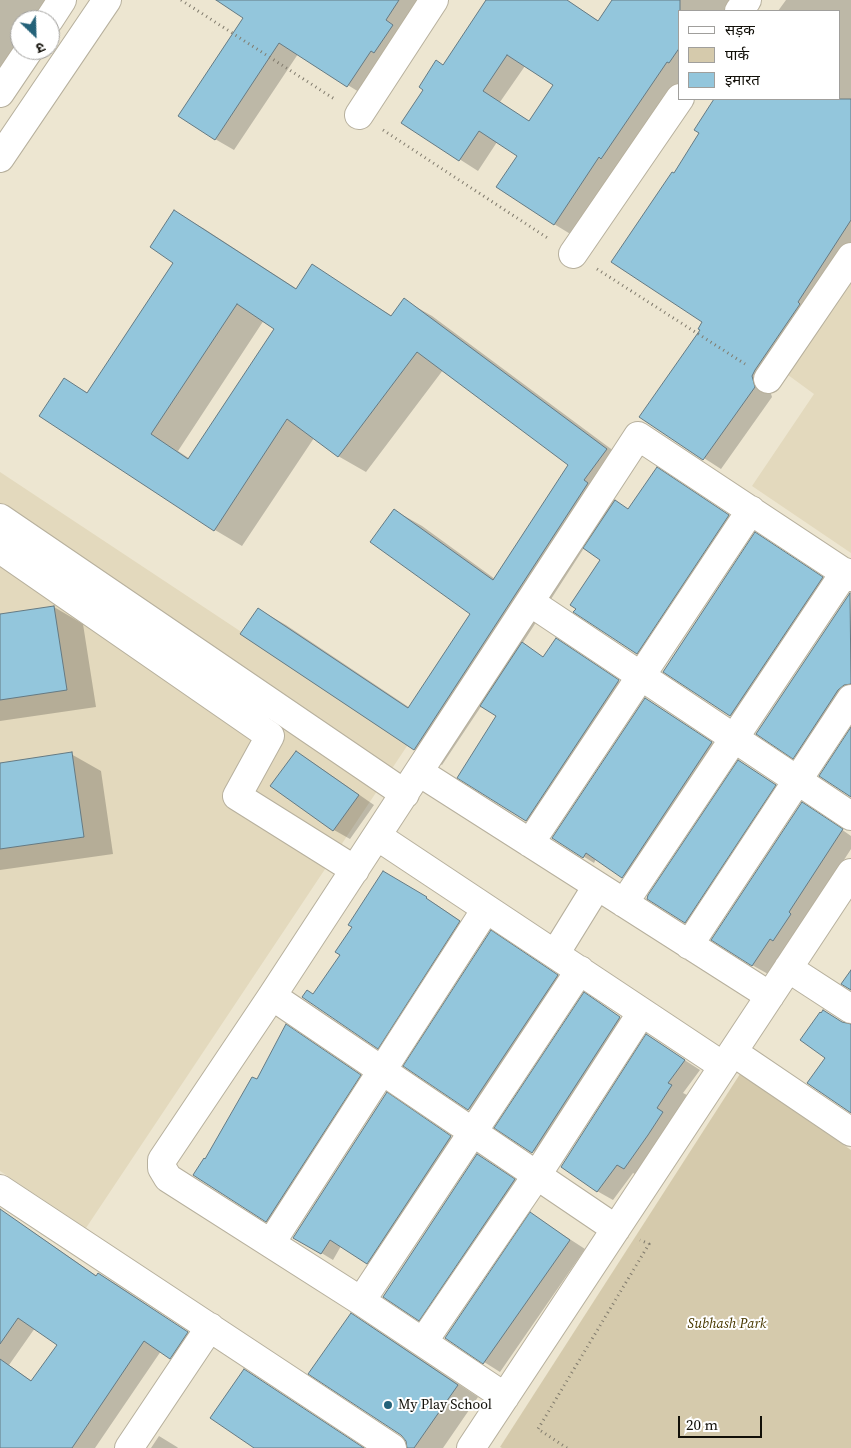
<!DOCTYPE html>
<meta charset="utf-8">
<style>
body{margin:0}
#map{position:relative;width:851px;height:1448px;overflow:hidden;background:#ede6d1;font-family:"Source Serif 4","Noto Sans Devanagari",serif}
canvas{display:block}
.legend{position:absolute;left:678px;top:10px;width:162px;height:90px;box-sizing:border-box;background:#fff;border:1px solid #a09f9c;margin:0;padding:6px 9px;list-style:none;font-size:15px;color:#110f08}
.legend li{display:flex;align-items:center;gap:10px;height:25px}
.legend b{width:25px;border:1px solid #a09f9c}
.north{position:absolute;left:10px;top:10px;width:50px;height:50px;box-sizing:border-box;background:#fff;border:1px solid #a09f9c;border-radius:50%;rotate:156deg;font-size:14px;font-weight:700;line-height:20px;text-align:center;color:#110f08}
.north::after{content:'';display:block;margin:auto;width:18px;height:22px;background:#246279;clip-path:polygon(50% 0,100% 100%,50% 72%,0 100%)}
.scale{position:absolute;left:678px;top:1416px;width:84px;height:22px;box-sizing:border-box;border:2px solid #110f08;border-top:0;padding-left:6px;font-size:15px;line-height:18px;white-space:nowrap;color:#110f08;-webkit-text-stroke:4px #fff;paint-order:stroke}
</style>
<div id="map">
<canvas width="851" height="1448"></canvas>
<ul class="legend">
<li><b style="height:6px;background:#fff"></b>सड़क</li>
<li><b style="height:14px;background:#d5caac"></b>पार्क</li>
<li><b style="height:14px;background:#93c6dc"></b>इमारत</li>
</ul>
<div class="north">उ</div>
<div class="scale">20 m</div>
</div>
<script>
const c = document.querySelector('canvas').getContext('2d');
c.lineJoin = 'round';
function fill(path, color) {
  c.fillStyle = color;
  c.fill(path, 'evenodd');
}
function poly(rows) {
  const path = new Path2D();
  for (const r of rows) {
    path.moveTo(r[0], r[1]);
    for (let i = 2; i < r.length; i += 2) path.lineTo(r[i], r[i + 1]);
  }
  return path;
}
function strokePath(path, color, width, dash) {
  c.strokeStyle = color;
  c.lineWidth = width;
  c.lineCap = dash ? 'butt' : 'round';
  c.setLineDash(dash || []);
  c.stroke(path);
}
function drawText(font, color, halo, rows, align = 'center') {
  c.font = font + ' "Source Serif 4",serif';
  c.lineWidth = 4;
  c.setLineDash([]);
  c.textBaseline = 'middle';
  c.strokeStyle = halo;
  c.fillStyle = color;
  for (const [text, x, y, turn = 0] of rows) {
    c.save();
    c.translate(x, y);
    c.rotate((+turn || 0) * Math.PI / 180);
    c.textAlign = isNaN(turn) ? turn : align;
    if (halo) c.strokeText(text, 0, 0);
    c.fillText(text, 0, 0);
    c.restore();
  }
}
fill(poly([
 [851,282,851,553,752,486,814,394,788,375],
 [0,472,409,743,86,1228,0,1171]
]), '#e3d9bd');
fill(poly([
 [740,1074,851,1150,851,1448,502,1448,500,1447]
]), '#d5caac');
fill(poly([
 [0,0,53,0,40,20,20,20,20,50,0,72],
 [218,0,425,0,367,97,298,54,234,150,215,139,245,17],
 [488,0,566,0,599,21,614,0,736,0,729,11,680,11,680,81,620,168,572,235,554,224,519,156,497,142,478,171,403,123],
 [525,66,554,85,530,122,500,102],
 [786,0,851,0,851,257,769,387,772,397,721,469,640,417,702,330,704,321,674,174,701,133,714,107,720,99,840,99,840,11,778,11],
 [175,212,203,228,297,289,313,266,392,316,404,300,432,316,634,466,611,497,616,500,615,502,629,510,669,476,741,523,650,660,637,653,602,560,584,548,522,644,544,658,568,648,624,685,539,828,526,820,498,716,482,705,442,765,414,749,242,634,258,609,286,625,410,708,472,614,394,510,422,526,495,579,570,465,443,370,366,472,338,456,314,438,242,546,215,530,64,379,88,393,175,262],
 [264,320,276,328,190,459,178,451],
 [766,540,833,584,742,722,664,671],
 [850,594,851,702,809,766,758,733],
 [54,607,83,624,96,707,0,721,0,615],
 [655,705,722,749,633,882,596,859,594,863,554,838],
 [296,752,312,762,374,805,350,839,334,830,272,786],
 [71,754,101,771,113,854,0,870,0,764],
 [739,761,787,792,697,929,685,922],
 [818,813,851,836,851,849,804,922,768,974,752,965],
 [384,873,437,905,471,928,390,1054,378,1048,314,995,342,955,353,927],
 [502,938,568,982,480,1116,405,1066],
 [584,994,635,1027,549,1161,496,1127],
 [299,1033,373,1083,280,1228,267,1221,206,1161,257,1081],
 [647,1036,700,1070,683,1093,687,1095,672,1118,678,1122,640,1177,633,1173,613,1200,597,1191],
 [398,1101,462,1144,379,1269,341,1246,333,1260,295,1237],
 [478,1155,530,1189,435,1329,419,1320],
 [3,1213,20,1223,97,1276,99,1274,116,1284,204,1343,188,1367,161,1351,95,1448,0,1448,0,1218],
 [35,1328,59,1344,33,1382,9,1365],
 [531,1214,585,1249,500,1372,446,1338],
 [351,1315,371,1326,478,1397,443,1448,409,1448,407,1440],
 [245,1371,265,1383,364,1448,256,1448],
 [159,1436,177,1447,178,1448,151,1448]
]), '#0003');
const building = poly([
 [216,0,399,0,386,20,393,25,374,53,371,51,347,87,279,43,215,140,178,116,243,18,216,0],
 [486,0,567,0,598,21,612,0,680,0,680,47,669,63,667,62,601,159,599,157,554,225,496,187,517,156,479,131,459,161,401,123,423,90,419,87,436,60,443,65,486,0],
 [507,55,553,85,529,121,483,91,507,55],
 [714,99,851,99,851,220,798,302,800,304,755,370,752,376,755,387,703,460,639,417,700,330,698,329,702,322,611,262,672,172,674,173,699,133,694,130,714,99],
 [174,210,296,289,312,264,391,316,404,298,607,449,584,480,588,483,414,750,240,634,258,608,408,708,470,614,370,542,394,509,493,580,568,465,417,352,338,457,287,419,214,531,39,416,64,378,87,393,173,263,150,247,174,210],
 [237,304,274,329,188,459,151,434,237,304],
 [657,467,729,515,637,654,573,612,576,609,570,605,600,560,583,548,615,500,628,509,657,467],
 [755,532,823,577,730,716,663,672,755,532],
 [850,593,851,684,844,685,838,690,793,759,756,734,850,593],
 [54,606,67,690,0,700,0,614,54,606],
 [556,638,619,680,526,821,457,778,496,716,480,706,522,642,543,657,556,638],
 [645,698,712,742,622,878,586,853,583,858,552,838,645,698],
 [851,727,851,797,819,776,851,727],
 [296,751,359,795,333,831,270,786,296,751],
 [72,752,84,837,0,849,0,763,72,752],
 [738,760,776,785,685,923,647,899,648,895,738,760],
 [802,802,843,829,789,912,791,914,773,941,770,939,752,966,711,940,802,802],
 [383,871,427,897,426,898,460,921,378,1049,302,997,307,990,313,994,340,955,335,952,352,927,348,925,383,871],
 [491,930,558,975,468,1110,403,1066,491,930],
 [851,970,851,990,841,984,851,970],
 [584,992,620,1017,532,1153,494,1128,584,992],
 [823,1010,842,1022,851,1024,851,1113,807,1083,825,1058,800,1040,820,1012,821,1013,823,1010],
 [286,1024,361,1075,266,1222,193,1175,204,1158,205,1159,252,1077,257,1079,286,1024],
 [646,1034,685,1060,668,1083,672,1085,657,1108,663,1112,648,1135,624,1169,617,1165,597,1192,561,1167,646,1034],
 [387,1092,451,1136,367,1264,330,1240,321,1254,293,1238,387,1092],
 [477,1154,515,1179,419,1321,383,1297,477,1154],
 [0,1209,96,1276,98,1273,188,1332,170,1359,144,1341,72,1448,0,1448,0,1359,31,1381,57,1345,18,1318,0,1344,0,1209],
 [530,1212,570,1240,483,1364,445,1338,530,1212],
 [351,1313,458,1385,414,1448,407,1448,406,1441,401,1435,308,1374,351,1313],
 [244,1369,364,1448,254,1448,210,1418,244,1369]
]);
fill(building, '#93c6dc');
strokePath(building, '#657a83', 1);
const minor = poly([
 [739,11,747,0],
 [49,20,62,0],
 [0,93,29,50],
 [359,115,434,0],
 [0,158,107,0],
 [573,254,680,98],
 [768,379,851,257],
 [0,518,405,794],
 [0,549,270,736,237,796,355,870],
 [530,602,851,816],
 [419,772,770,996],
 [377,836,723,1066],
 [530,843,751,510],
 [624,903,845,572],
 [689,945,851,699],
 [555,954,597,886],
 [788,968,851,1009],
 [272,996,616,1229],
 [733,1052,851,1132],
 [0,1189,392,1448],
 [271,1243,486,909],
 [361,1301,580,970],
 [423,1342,537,1175,642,1012],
 [505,1397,361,1301,168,1178,162,1168,162,1160,272,996,638,436,851,577],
 [129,1448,210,1327],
 [471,1448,851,873]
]);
strokePath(minor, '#b7b09d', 30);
strokePath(poly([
 [181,0,336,100],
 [383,130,549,239],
 [597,269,745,364],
 [567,1448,538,1429,649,1244,640,1240]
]), '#807b6d', 3, [1, 4]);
strokePath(minor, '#fff', 28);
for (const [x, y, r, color] of [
 [388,1405,5,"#246279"]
]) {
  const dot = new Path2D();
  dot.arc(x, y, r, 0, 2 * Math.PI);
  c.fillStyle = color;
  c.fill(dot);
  strokePath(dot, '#fff', 2);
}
drawText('italic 14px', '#493900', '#fff', [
 ["Subhash Park",727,1324]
]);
drawText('14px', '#110f08', '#fff', [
 ["My Play School",398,1405]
], 'left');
</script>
